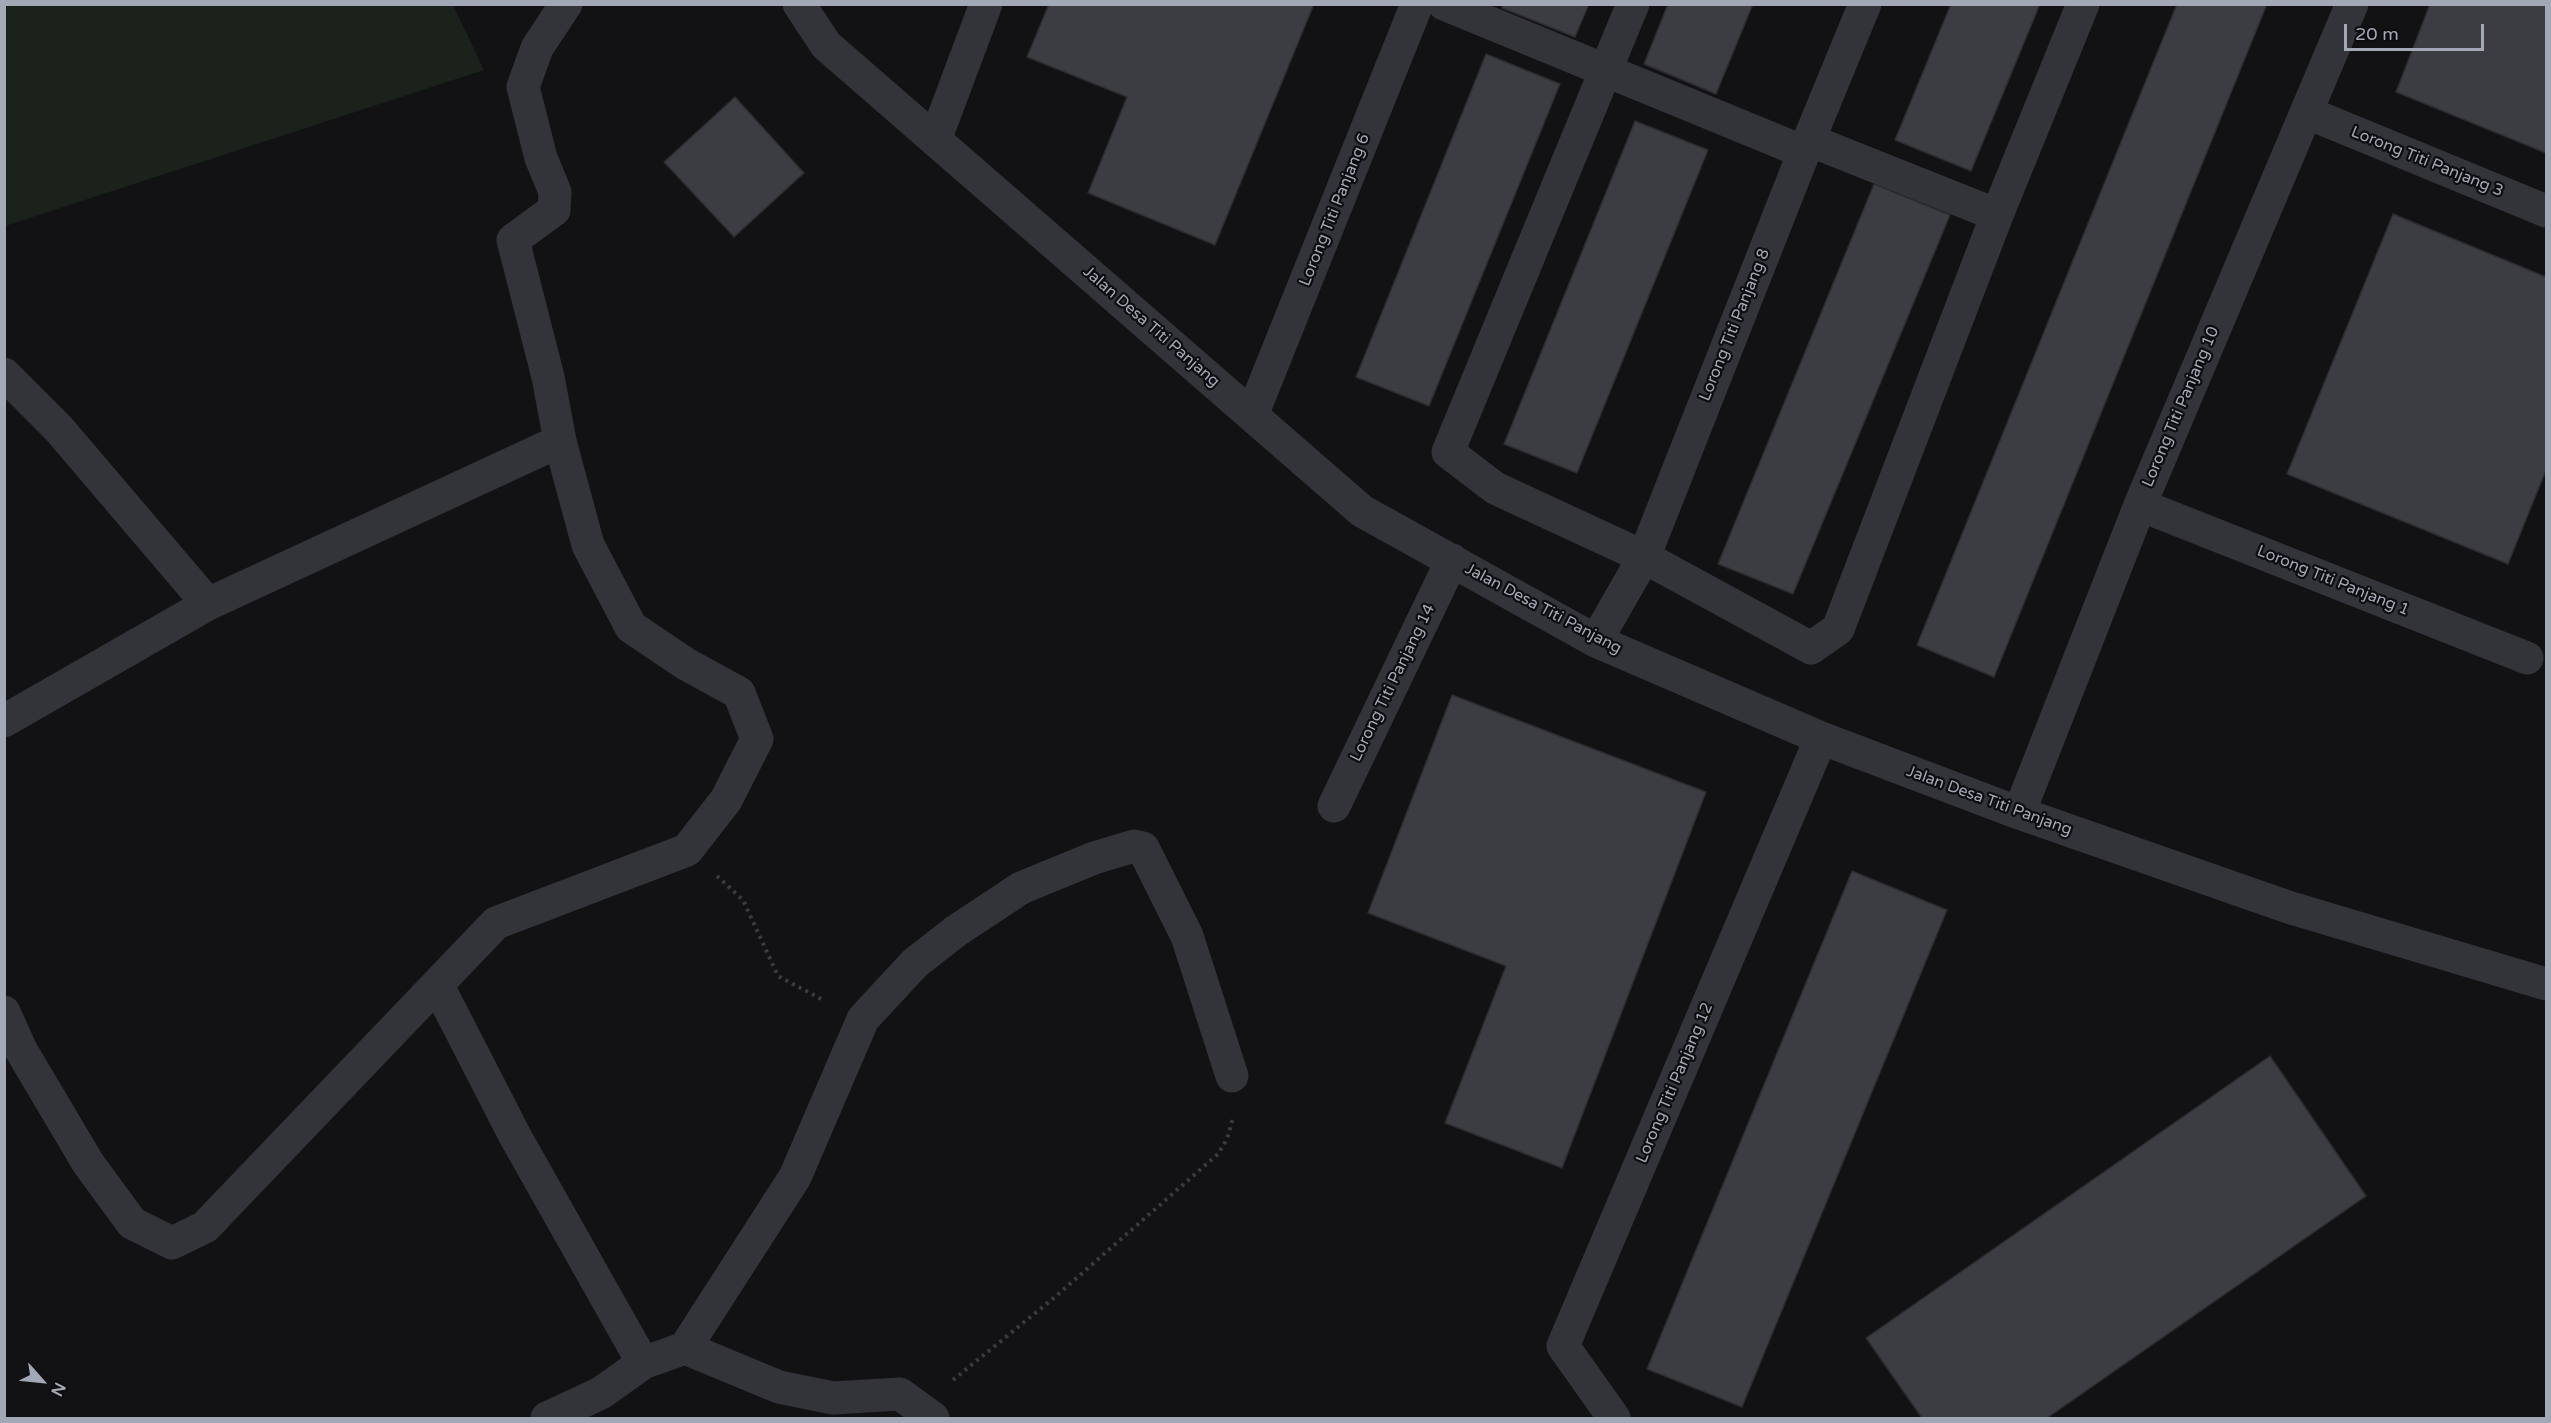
<!DOCTYPE html>
<style>
body{margin:0}
#map{position:relative;width:2551px;height:1423px;overflow:hidden;background:#121214;font-family:"Varela Round",sans-serif}
canvas{display:block}
.frame{position:absolute;inset:0;border:6px solid #a2a8b6;pointer-events:none}
.north{position:absolute;left:12px;top:1351px;width:60px;height:60px;-webkit-text-stroke:4px #0d0d0f;paint-order:stroke;rotate:117deg;font-size:16px;font-weight:700;line-height:24px;text-align:center;color:#a2a8b6}
.north::after{content:'';display:block;margin:auto;width:21px;height:27px;background:#a2a8b6;clip-path:polygon(50% 0,100% 100%,50% 72%,0 100%)}
.scale{position:absolute;left:2344px;top:24px;width:140px;height:27px;box-sizing:border-box;border:3px solid #a2a8b6;border-top:0;padding-left:8px;font-size:18px;line-height:21px;white-space:nowrap;color:#a2a8b6;-webkit-text-stroke:4px #0d0d0f;paint-order:stroke}
</style>
<div id="map">
<canvas width="2551" height="1423"></canvas>
<div class="frame"></div>
<div class="north">N</div>
<div class="scale">20 m</div>
</div>
<script>
const c = document.querySelector('canvas').getContext('2d');
c.lineJoin = 'round';
function fill(path, color) {
  c.fillStyle = color;
  c.fill(path, 'evenodd');
}
function poly(rows) {
  const path = new Path2D();
  for (const r of rows) {
    path.moveTo(r[0], r[1]);
    for (let i = 2; i < r.length; i += 2) path.lineTo(r[i], r[i + 1]);
  }
  return path;
}
function strokePath(path, color, width, dash) {
  c.strokeStyle = color;
  c.lineWidth = width;
  c.lineCap = dash ? 'butt' : 'round';
  c.setLineDash(dash || []);
  c.stroke(path);
}
function drawText(font, color, halo, rows, align = 'center') {
  c.font = font + ' "Varela Round",sans-serif';
  c.lineWidth = 4.5;
  c.setLineDash([]);
  c.textBaseline = 'middle';
  c.strokeStyle = halo;
  c.fillStyle = color;
  for (const [text, x, y, turn = 0] of rows) {
    c.save();
    c.translate(x, y);
    c.rotate((+turn || 0) * Math.PI / 180);
    c.textAlign = isNaN(turn) ? turn : align;
    if (halo) c.strokeText(text, 0, 0);
    c.fillText(text, 0, 0);
    c.restore();
  }
}
fill(poly([
 [4,5,453,5,484,70,5,226]
]), '#1a221b');
const building = poly([
 [1049,4,1314,4,1215,245,1088,193,1127,97,1027,57,1049,4],
 [1503,4,1589,4,1575,37,1502,8,1503,4],
 [1668,4,1753,4,1716,94,1644,64,1668,4],
 [1951,4,2040,4,1971,171,1895,140,1951,4],
 [2177,4,2267,4,1994,677,1917,645,2177,4],
 [2430,4,2546,4,2546,153,2396,92,2430,4],
 [1486,54,1560,84,1429,406,1356,377,1486,54],
 [735,97,804,173,734,237,664,162,735,97],
 [1635,121,1708,150,1577,473,1504,444,1635,121],
 [1874,184,1950,215,1793,594,1718,564,1874,184],
 [2393,214,2546,277,2546,470,2508,564,2287,474,2393,214],
 [1452,695,1706,792,1562,1168,1445,1123,1506,966,1368,913,1452,695],
 [1852,871,1947,910,1742,1407,1647,1369,1852,871],
 [2270,1056,2366,1196,2047,1418,1922,1418,1866,1338,2270,1056]
]);
fill(building, '#3c3d42');
strokePath(building, '#2c2c30', 1.5);
strokePath(poly([
 [717,876,743,900,778,976,825,1001],
 [953,1380,1055,1297,1218,1154,1227,1139,1233,1118]
]), '#393b40', 4, [3, 4.5]);
strokePath(poly([
 [799,4,826,45,1362,511,1596,641,1821,738,2019,813,2288,907,2546,984],
 [1444,4,1804,152],
 [1633,4,1448,452,1495,488,1644,557,1811,648,1838,629,1997,215,2083,4],
 [2308,113,2546,211],
 [935,140,986,4],
 [1809,140,1997,215],
 [4,374,59,429,208,604],
 [1252,415,1417,4],
 [2140,505,2527,658],
 [1596,641,1644,557,1804,152,1865,4],
 [4,721,208,604,560,441],
 [1334,806,1452,560],
 [2019,813,2140,505,2352,4],
 [438,986,515,1136,643,1363],
 [4,1012,21,1050,88,1163,132,1223,172,1243,205,1227,496,923,687,850,726,800,757,739,739,693,686,664,631,627,588,545,560,441,548,377,513,240,554,210,555,192,541,158,523,87,537,48,566,4],
 [685,1348,795,1177,863,1019,915,963,956,931,1021,888,1094,858,1134,846,1143,848,1187,936,1232,1076],
 [547,1418,601,1393,643,1363,685,1348,779,1387,833,1398,900,1394,933,1418],
 [1614,1418,1563,1346,1821,738]
]), '#333439', 33);
drawText('16px', '#a2a8b6', '#0d0d0f', [
 ["Lorong Titi Panjang 3",2427,162,22],
 ["Lorong Titi Panjang 6",1335,210,-68],
 ["Lorong Titi Panjang 8",1735,325,-68],
 ["Jalan Desa Titi Panjang",1151,327,41],
 ["Lorong Titi Panjang 10",2181,407,-67],
 ["Lorong Titi Panjang 1",2333,581,22],
 ["Jalan Desa Titi Panjang",1543,609,28],
 ["Lorong Titi Panjang 14",1393,683,-64],
 ["Jalan Desa Titi Panjang",1989,801,20],
 ["Lorong Titi Panjang 12",1675,1083,-67]
]);
</script>
